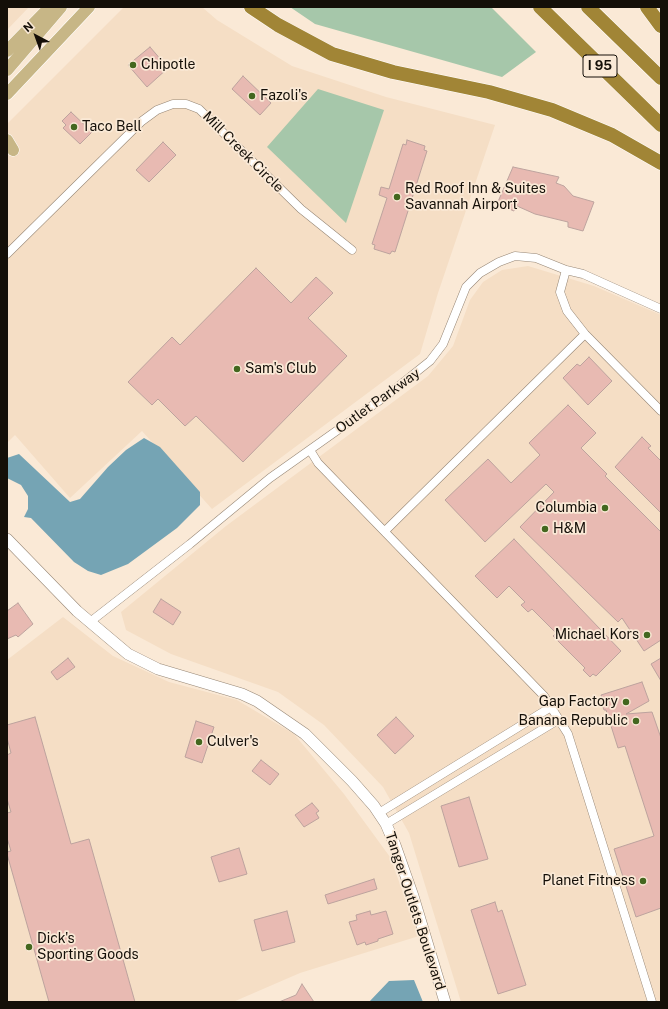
<!DOCTYPE html>
<style>
body{margin:0}
#map{position:relative;width:668px;height:1009px;overflow:hidden;background:#fae9d6;font-family:"Public Sans",sans-serif}
canvas{display:block}
.frame{position:absolute;inset:0;border:8px solid #140f08;pointer-events:none}
.north{position:absolute;left:16px;top:16px;width:40px;height:40px;-webkit-text-stroke:3px #fae9d6;paint-order:stroke;rotate:319deg;font-size:11px;font-weight:700;line-height:16px;text-align:center;color:#140f08}
.north::after{content:'';display:block;margin:auto;width:14px;height:18px;background:#140f08;clip-path:polygon(50% 0,100% 100%,50% 72%,0 100%)}
</style>
<div id="map">
<canvas width="668" height="1009"></canvas>
<div class="frame"></div>
<div class="north">N</div>
</div>
<script>
const c = document.querySelector('canvas').getContext('2d');
c.lineJoin = 'round';
function fill(path, color) {
  c.fillStyle = color;
  c.fill(path, 'evenodd');
}
function poly(rows) {
  const path = new Path2D();
  for (const r of rows) {
    path.moveTo(r[0], r[1]);
    for (let i = 2; i < r.length; i += 2) path.lineTo(r[i], r[i + 1]);
  }
  return path;
}
function strokePath(path, color, width, dash) {
  c.strokeStyle = color;
  c.lineWidth = width;
  c.lineCap = dash ? 'butt' : 'round';
  c.setLineDash(dash || []);
  c.stroke(path);
}
function drawText(font, color, halo, rows, align = 'center') {
  c.font = font + ' "Public Sans",sans-serif';
  c.lineWidth = 3.5;
  c.setLineDash([]);
  c.textBaseline = 'middle';
  c.strokeStyle = halo;
  c.fillStyle = color;
  for (const [text, x, y, turn = 0] of rows) {
    c.save();
    c.translate(x, y);
    c.rotate((+turn || 0) * Math.PI / 180);
    c.textAlign = isNaN(turn) ? turn : align;
    if (halo) c.strokeText(text, 0, 0);
    c.fillText(text, 0, 0);
    c.restore();
  }
}
fill(poly([
 [7,7,29,7,7,30],
 [124,7,202,7,217,20,292,66,386,97,495,125,438,293,420,354,212,509,142,431,70,498,15,435,7,443,7,124],
 [528,266,594,286,661,315,661,1002,461,1002,409,833,383,787,324,725,278,692,171,654,126,630,121,612,226,526,428,376,453,346,470,300,483,282,502,270],
 [63,617,113,656,169,682,237,700,294,734,344,794,390,857,419,936,300,973,233,1002,7,1002,7,660]
]), '#f5dec5');
fill(poly([
 [290,7,491,7,536,52,502,77,315,24],
 [318,89,384,110,346,223,267,147]
]), '#a6c7aa');
fill(poly([
 [144,438,160,447,200,492,200,505,177,528,128,564,101,575,88,571,74,562,31,518,24,517,28,509,28,496,21,485,7,478,7,458,19,454,70,502,80,499,108,467,126,450],
 [414,980,423,1002,369,1002,389,981]
]), '#75a4b4');
const building = poly([
 [150,47,168,68,147,87,128,65,150,47],
 [243,76,271,103,260,115,232,89,243,76],
 [71,112,92,132,80,144,63,128,66,125,62,121,71,112],
 [407,140,425,146,424,150,427,151,395,252,392,251,390,254,374,249,375,245,372,244,387,198,379,195,381,187,389,189,403,144,406,145,407,140],
 [163,142,176,155,149,182,136,170,163,142],
 [513,167,559,177,556,183,564,186,573,196,594,202,583,231,568,227,568,222,535,214,517,206,514,211,497,204,513,167],
 [256,268,291,303,316,277,333,293,308,318,347,356,243,462,196,416,185,426,158,399,152,405,128,382,172,337,180,345,256,268],
 [589,357,612,381,588,405,563,378,577,364,580,366,589,357],
 [568,405,596,433,581,448,607,474,605,476,661,532,661,640,644,651,622,618,618,622,520,527,554,492,546,484,485,542,445,500,488,459,511,483,540,455,529,443,568,405],
 [642,437,651,446,648,448,661,461,661,513,615,467,642,437],
 [514,539,621,651,596,676,593,674,590,677,583,670,585,668,553,636,556,633,532,609,528,612,521,605,525,602,509,586,497,598,475,576,514,539],
 [161,599,181,612,173,625,153,612,161,599],
 [18,603,33,624,18,637,16,635,7,639,7,611,18,603],
 [68,658,75,667,57,680,51,672,68,658],
 [661,658,661,681,651,664,661,658],
 [642,682,649,701,626,714,652,712,661,738,661,908,636,917,614,849,654,836,625,746,618,748,606,710,604,710,600,699,602,698,601,695,642,682],
 [35,717,71,844,89,839,135,1002,49,1002,7,854,7,852,11,851,7,838,7,813,11,812,7,799,7,755,11,753,7,738,7,725,35,717],
 [396,717,414,736,395,754,377,735,396,717],
 [196,721,214,727,202,763,185,757,196,721],
 [261,760,279,774,270,785,252,771,261,760],
 [469,797,488,859,459,867,441,806,469,797],
 [312,803,319,811,316,813,319,818,304,827,295,815,312,803],
 [239,848,247,874,219,882,211,857,239,848],
 [374,879,377,889,328,904,325,895,374,879],
 [495,902,498,912,502,910,526,985,498,994,471,910,495,902],
 [287,911,295,942,262,951,254,920,287,911],
 [370,911,371,915,386,911,393,934,378,939,378,941,366,945,365,942,357,945,349,922,357,920,356,915,370,911],
 [302,984,314,1002,279,1002,296,995,302,984]
]);
fill(building, '#e8bab2');
strokePath(building, '#bda39e', 1);
const street = poly([
 [7,254,142,121,157,110,173,104,186,104,199,109,301,209,352,250],
 [566,270,560,292,567,311,585,334,661,411],
 [310,450,318,463,544,696,568,734,652,1002],
 [385,531,585,334],
 [90,622,190,544,270,478,390,393,430,361,443,344,466,287,480,273,499,262,515,256,536,258,566,270,583,274,661,309],
 [379,813,551,707],
 [386,824,558,720]
]);
const secondary = poly([
 [7,539,77,611,128,654,158,669,242,694,257,701,305,734,352,781,374,806,386,824,395,845,413,896,445,1002]
]);
const primary = poly([
 [7,51,50,7],
 [7,70,61,7],
 [7,94,89,7],
 [7,140,13,150]
]);
const highway = poly([
 [251,7,278,25,332,54,393,72,489,92,552,110,612,135,661,163],
 [540,7,661,125],
 [588,7,661,78],
 [647,7,661,26]
]);
strokePath(street, '#978776', 9);
strokePath(secondary, '#978776', 12);
strokePath(primary, '#fff', 13);
strokePath(highway, '#fff', 15);
strokePath(street, '#fff', 8);
strokePath(secondary, '#fff', 11);
strokePath(primary, '#c7b686', 12);
strokePath(highway, '#a18536', 14);
for (const [x, y, r, color] of [
 [133,65,4,"#43671f"],
 [252,96,4,"#43671f"],
 [74,127,4,"#43671f"],
 [397,197,4,"#43671f"],
 [237,369,4,"#43671f"],
 [605,508,4,"#43671f"],
 [545,529,4,"#43671f"],
 [647,635,4,"#43671f"],
 [626,702,4,"#43671f"],
 [636,721,4,"#43671f"],
 [199,742,4,"#43671f"],
 [643,881,4,"#43671f"],
 [29,947,4,"#43671f"]
]) {
  const dot = new Path2D();
  dot.arc(x, y, r, 0, 2 * Math.PI);
  c.fillStyle = color;
  c.fill(dot);
  strokePath(dot, '#fae9d6', 1.5);
}
for (const [x, y, w] of [
 [600,66,34]
]) {
  const box = new Path2D();
  box.roundRect(x - w / 2, y - 11, w, 22, 3);
  c.fillStyle = '#fae9d6';
  c.fill(box);
  strokePath(box, '#140f08', 1);
}
drawText('bold 13px', '#140f08', null, [
 ["I 95",600,66]
]);
drawText('14px', '#140f08', '#fae9d6', [
 ["Chipotle",141,65],
 ["Fazoli's",260,96],
 ["Taco Bell",82,127],
 ["Red Roof Inn & Suites",405,189],
 ["Savannah Airport",405,205],
 ["Sam's Club",245,369],
 ["Columbia",597,508,"right"],
 ["H&M",553,529],
 ["Michael Kors",639,635,"right"],
 ["Gap Factory",618,702,"right"],
 ["Banana Republic",628,721,"right"],
 ["Culver's",207,742],
 ["Planet Fitness",635,881,"right"],
 ["Dick's",37,939],
 ["Sporting Goods",37,955]
], 'left');
drawText('14px', '#140f08', '#fae9d6', [
 ["Mill Creek Circle",243,152,45],
 ["Outlet Parkway",378,401,-36],
 ["Tanger Outlets Boulevard",415,911,72]
]);
</script>
